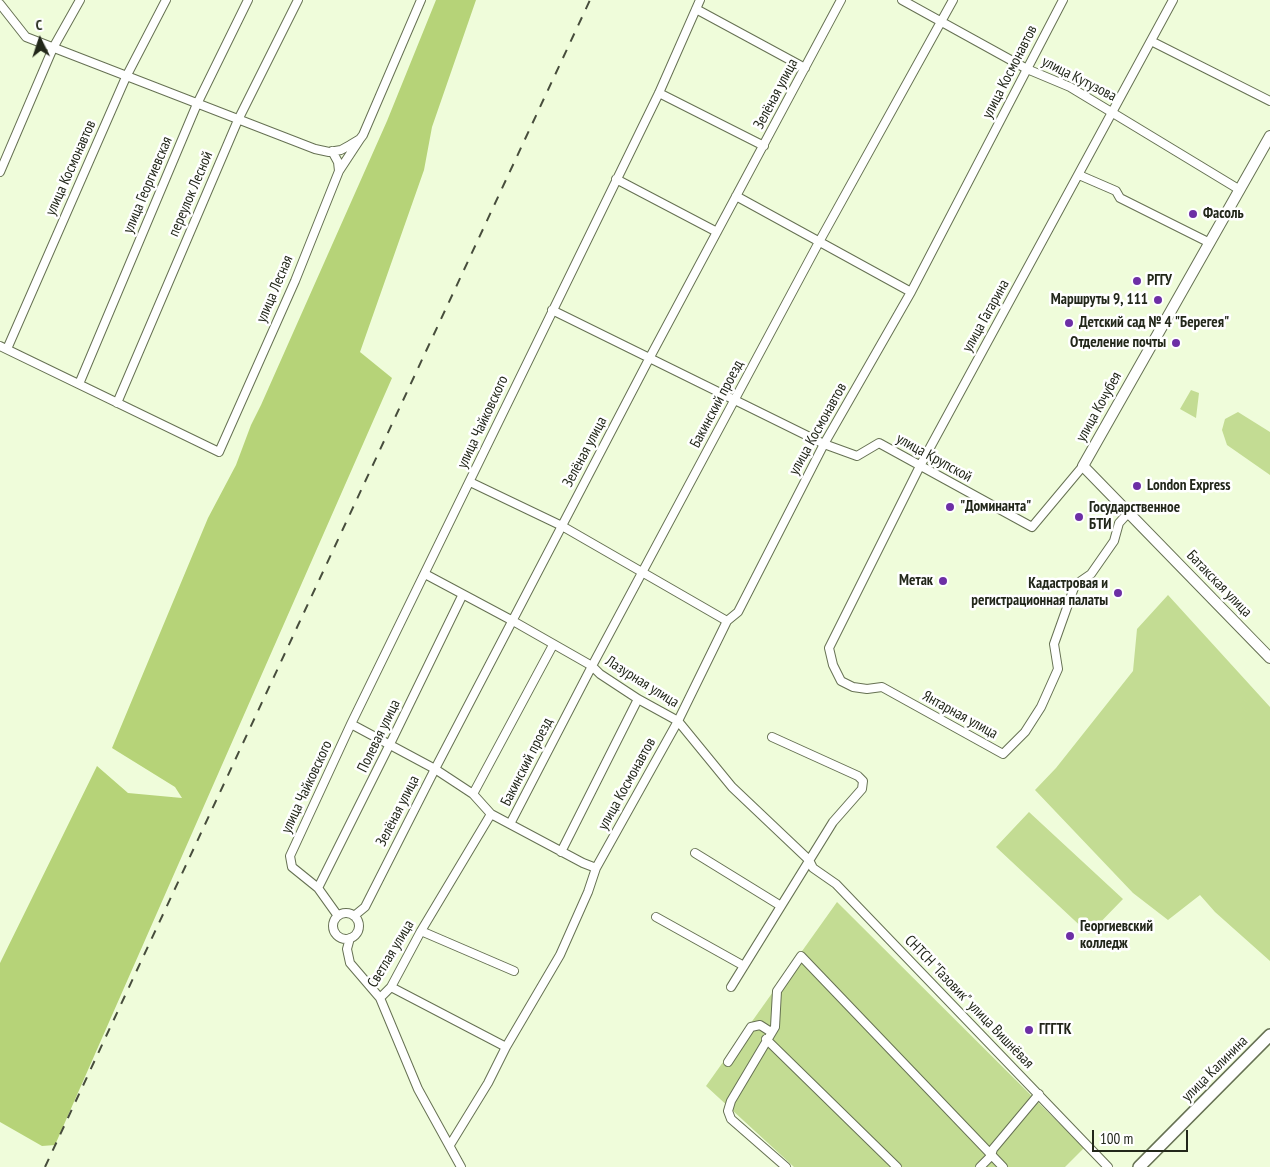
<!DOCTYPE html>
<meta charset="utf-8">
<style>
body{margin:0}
#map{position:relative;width:1270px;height:1167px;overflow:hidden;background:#effcda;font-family:"PT Sans Narrow",sans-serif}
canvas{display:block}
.north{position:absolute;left:15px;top:15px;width:50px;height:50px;-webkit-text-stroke:4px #fff;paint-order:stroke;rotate:356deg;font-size:14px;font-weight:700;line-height:20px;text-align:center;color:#22271a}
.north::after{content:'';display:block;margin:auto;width:18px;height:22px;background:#22271a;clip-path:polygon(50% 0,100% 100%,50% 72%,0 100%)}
.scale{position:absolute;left:1092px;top:1130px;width:96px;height:22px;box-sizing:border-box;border:2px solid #22271a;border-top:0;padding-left:6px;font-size:15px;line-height:18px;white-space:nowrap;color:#22271a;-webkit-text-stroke:4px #fff;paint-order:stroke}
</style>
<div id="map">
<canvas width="1270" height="1167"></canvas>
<div class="north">С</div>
<div class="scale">100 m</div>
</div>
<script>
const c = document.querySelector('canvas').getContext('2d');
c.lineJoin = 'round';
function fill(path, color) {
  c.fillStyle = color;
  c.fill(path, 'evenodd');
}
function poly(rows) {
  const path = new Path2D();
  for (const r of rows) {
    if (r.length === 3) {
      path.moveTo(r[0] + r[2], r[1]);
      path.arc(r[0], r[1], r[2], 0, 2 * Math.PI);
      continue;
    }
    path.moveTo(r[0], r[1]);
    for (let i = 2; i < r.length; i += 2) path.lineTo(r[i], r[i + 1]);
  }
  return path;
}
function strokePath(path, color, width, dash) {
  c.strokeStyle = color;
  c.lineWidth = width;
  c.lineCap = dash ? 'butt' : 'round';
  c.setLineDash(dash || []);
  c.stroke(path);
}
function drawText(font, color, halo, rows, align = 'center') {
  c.font = font + ' "PT Sans Narrow",sans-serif';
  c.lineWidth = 5;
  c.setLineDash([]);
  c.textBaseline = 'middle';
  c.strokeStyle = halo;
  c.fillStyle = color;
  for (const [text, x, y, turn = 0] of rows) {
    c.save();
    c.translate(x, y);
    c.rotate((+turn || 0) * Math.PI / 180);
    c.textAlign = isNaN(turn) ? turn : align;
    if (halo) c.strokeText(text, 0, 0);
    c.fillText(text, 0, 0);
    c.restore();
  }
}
fill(poly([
 [1191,390,1199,393,1196,418,1180,409],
 [1238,412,1270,432,1270,475,1227,445,1222,430,1225,419],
 [1168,595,1270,707,1270,961,1215,912,1200,895,1168,920,1133,893,1035,790,1056,768,1133,671,1137,629],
 [1029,812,1123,899,1089,934,996,847],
 [837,902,1084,1148,1065,1167,794,1167,706,1086]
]), '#c3dc93');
fill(poly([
 [436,0,476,0,432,127,424,170,360,352,392,378,55,1145,42,1146,0,1122,0,963,97,766,128,793,182,798,175,787,112,748,208,518,236,465,251,425,261,405,387,121]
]), '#b6d378');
const minor = poly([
 [902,0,1027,69,1070,87,1240,190],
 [0,4,26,37,315,149,329,152,341,150,350,145,360,139,363,135,421,0],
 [696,9,805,68],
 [1151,41,1270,101],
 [659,93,764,146],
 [332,151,338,162,339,171],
 [0,172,53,48,80,0],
 [1079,175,1116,191,1120,198,1210,243],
 [616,179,717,232],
 [736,196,911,292],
 [552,310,824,444,857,456,879,443,1032,527,1083,466],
 [0,346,219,452,295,281,339,171,360,139],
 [7,349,126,77,166,0],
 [79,384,197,104,248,0],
 [117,403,238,120,298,0],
 [470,482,562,526,727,621],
 [1129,512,1119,523,1114,541,1091,574,1075,585,1054,644,1058,669,1041,707,1025,732,1003,754,882,687,867,689,853,687,841,681,833,665,829,648,920,466,1173,0],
 [425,574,513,621,592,666,600,674,638,699,678,721,732,787,809,860,813,868,836,884,1108,1167],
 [351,724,435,769,473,794,491,814,583,863,596,868],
 [473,794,553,645],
 [510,824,592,666,819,242,953,0],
 [561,852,638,699],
 [695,853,781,906],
 [318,888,390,744,462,596],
 [346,926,13],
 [338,916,318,888,292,867,290,856,351,724,659,93,700,0],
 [354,916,365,907,435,769,649,359,841,0],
 [656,917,744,966],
 [421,931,514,971],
 [350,938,347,949,350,963,380,998],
 [391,987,506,1047],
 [731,987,833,822,862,789,863,781,858,776,772,737],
 [766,1039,897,1167],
 [728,1062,751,1027,760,1025,771,1032],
 [450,1145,488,1083,506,1047,560,955,588,892,596,868,678,721,727,621,738,612,824,444,911,292,1063,0],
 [461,1167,418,1089,380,998,391,987,421,931,491,814],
 [786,1167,731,1119,728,1111,731,1101,775,1027,777,991,801,956,1003,1167],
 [980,1167,991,1156,993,1149,1039,1094]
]);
const secondary = poly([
 [1270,136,1083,466,1270,658]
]);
const primary = poly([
 [1139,1167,1270,1035]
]);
strokePath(minor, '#667153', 10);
strokePath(secondary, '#667153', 12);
strokePath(primary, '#667153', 14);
strokePath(minor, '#fff', 8);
strokePath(secondary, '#fff', 10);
strokePath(primary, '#fff', 11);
strokePath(poly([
 [45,1167,590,0]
]), '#474d3c', 2, [9, 9]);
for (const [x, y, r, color] of [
 [1193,214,5,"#6d2fa5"],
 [1137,281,5,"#6d2fa5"],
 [1158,300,5,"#6d2fa5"],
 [1069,323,5,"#6d2fa5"],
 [1176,343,5,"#6d2fa5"],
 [1137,486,5,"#6d2fa5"],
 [950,507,5,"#6d2fa5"],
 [1079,517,5,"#6d2fa5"],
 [943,581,5,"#6d2fa5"],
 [1118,593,5,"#6d2fa5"],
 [1070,936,5,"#6d2fa5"],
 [1029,1030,5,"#6d2fa5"]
]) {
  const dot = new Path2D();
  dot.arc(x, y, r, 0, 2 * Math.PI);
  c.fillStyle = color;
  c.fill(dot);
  strokePath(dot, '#fff', 2);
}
drawText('15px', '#22271a', '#fff', [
 ["улица Космонавтов",1010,72,-63],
 ["улица Кутузова",1079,79,27],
 ["Зелёная улица",776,94,-62],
 ["улица Космонавтов",71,168,-66],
 ["улица Георгиевская",148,185,-67],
 ["переулок Лесной",191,194,-67],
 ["улица Лесная",275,289,-67],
 ["улица Гагарина",986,316,-61],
 ["Бакинский проезд",717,404,-62],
 ["улица Кочубея",1099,407,-61],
 ["улица Чайковского",483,422,-65],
 ["улица Космонавтов",818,429,-61],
 ["Зелёная улица",585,452,-62],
 ["улица Крупской",934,458,29],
 ["Батакская улица",1219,584,46],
 ["Лазурная улица",642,682,32],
 ["Янтарная улица",960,715,29],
 ["Полевая улица",379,736,-64],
 ["Бакинский проезд",527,762,-63],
 ["улица Космонавтов",627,784,-61],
 ["улица Чайковского",307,787,-65],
 ["Зелёная улица",398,811,-63],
 ["Светлая улица",391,954,-59],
 ["СНТСН \"Газовик\" улица Вишнёвая",969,1002,46],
 ["улица Калинина",1215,1069,-45]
]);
drawText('bold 15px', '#22271a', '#fff', [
 ["Фасоль",1203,214],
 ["РГГУ",1147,281],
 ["Маршруты 9, 111",1148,300,"right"],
 ["Детский сад № 4 \"Берегея\"",1079,323],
 ["Отделение почты",1166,343,"right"],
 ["London Express",1147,486],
 ["\"Доминанта\"",960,507],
 ["Государственное",1089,508],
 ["БТИ",1089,525],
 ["Метак",933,581,"right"],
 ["Кадастровая и",1108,584,"right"],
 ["регистрационная палаты",1108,601,"right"],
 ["Георгиевский",1080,927],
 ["колледж",1080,944],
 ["ГГГТК",1039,1030]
], 'left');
</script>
